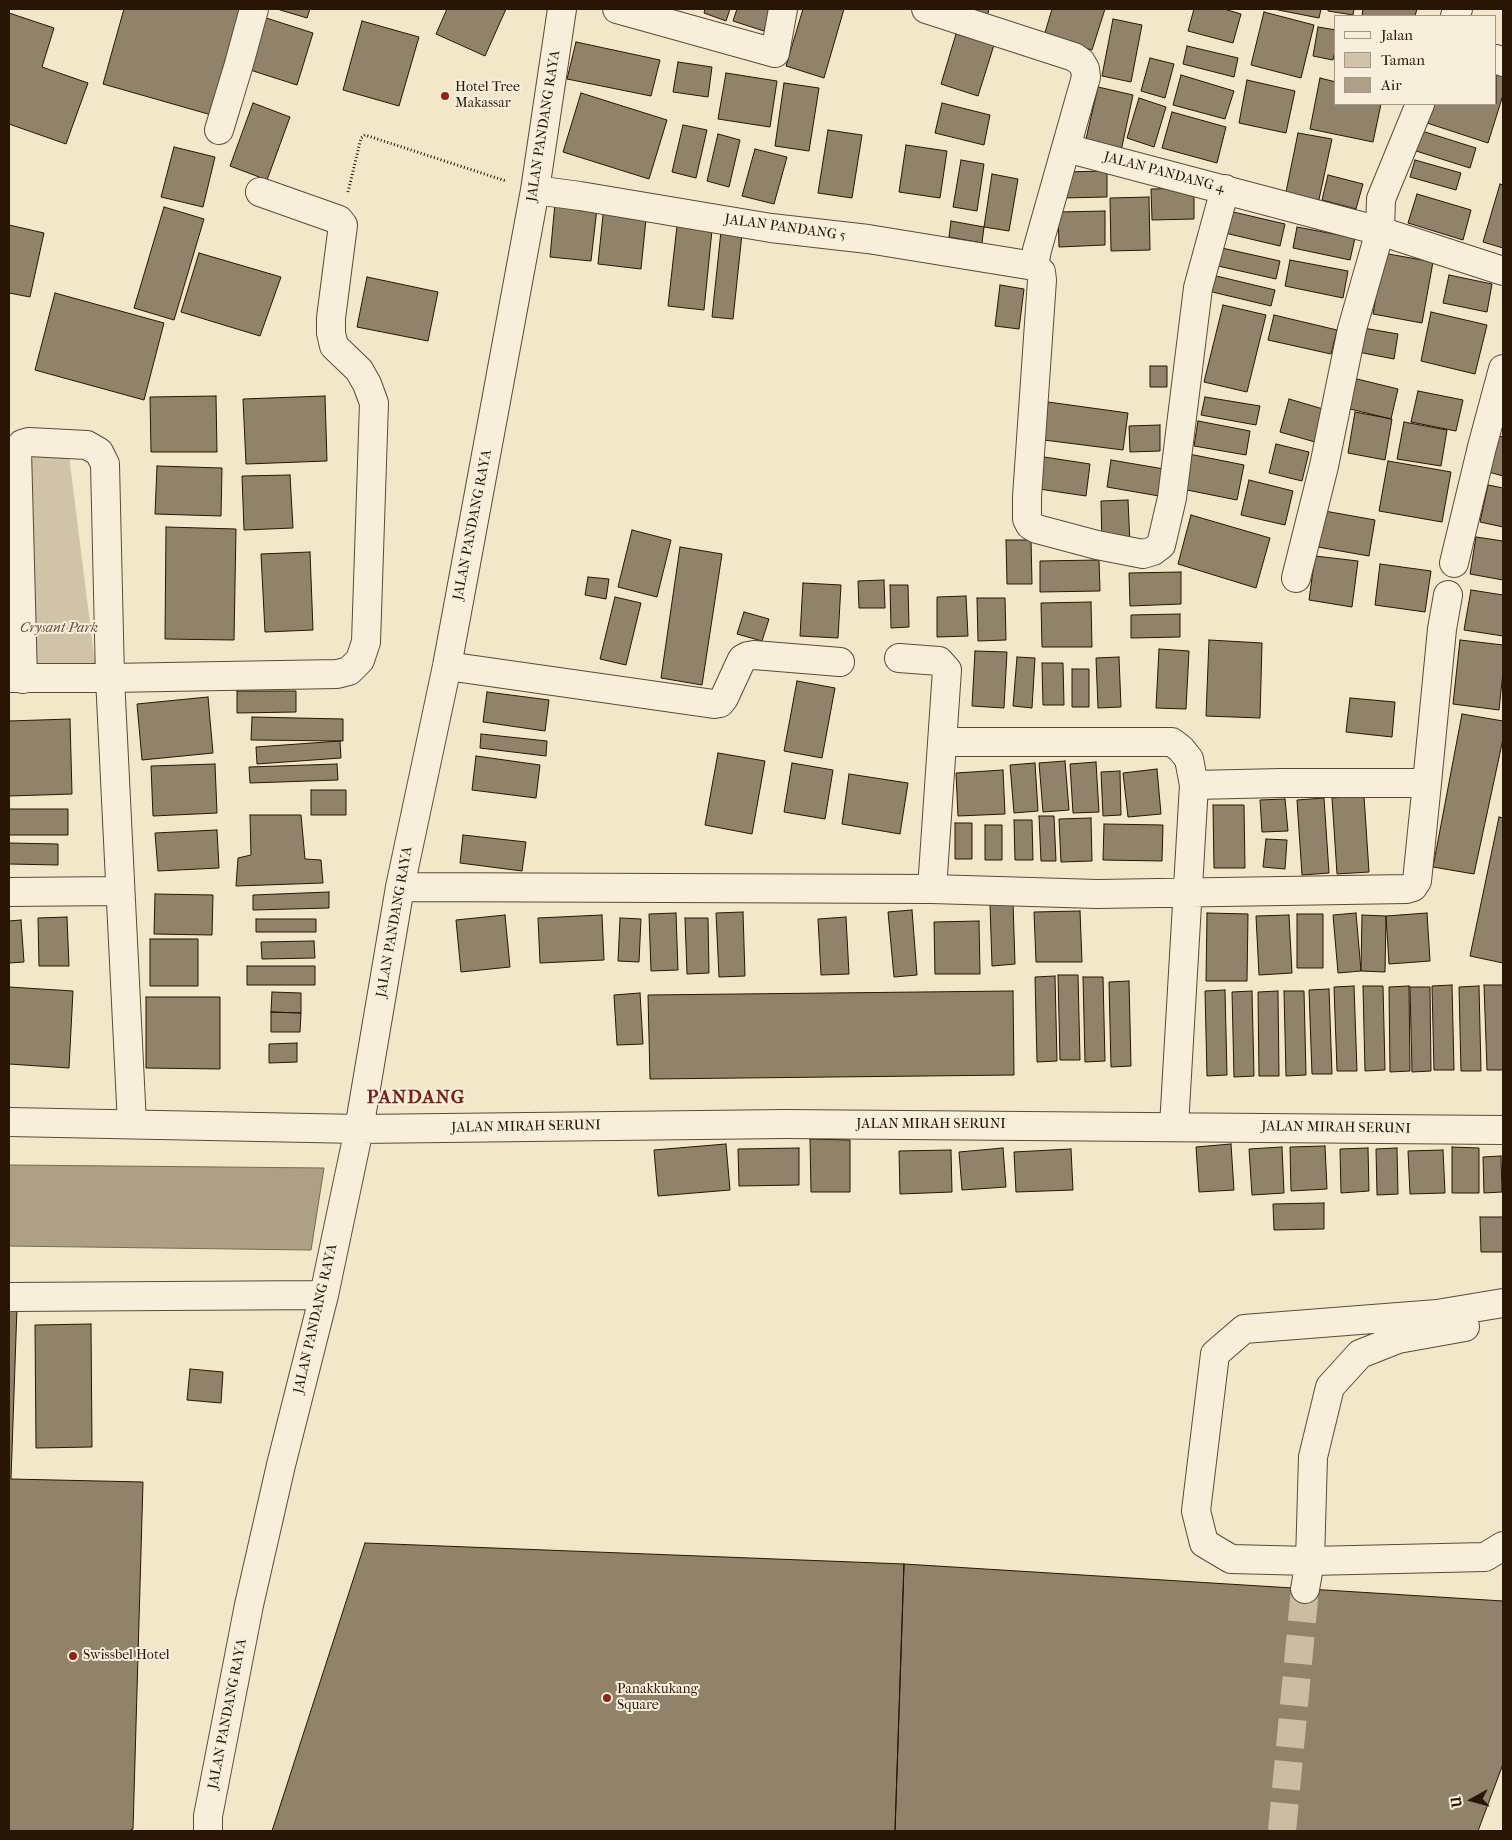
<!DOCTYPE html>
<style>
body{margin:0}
#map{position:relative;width:1512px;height:1840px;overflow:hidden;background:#f2e7c9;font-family:"IM FELL French Canon",serif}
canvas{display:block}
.frame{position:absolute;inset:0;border:10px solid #281503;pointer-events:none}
.legend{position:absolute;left:1334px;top:15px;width:162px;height:90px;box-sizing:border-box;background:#f7efdc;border:1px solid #a49885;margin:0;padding:6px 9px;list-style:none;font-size:15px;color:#281503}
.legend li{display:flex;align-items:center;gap:10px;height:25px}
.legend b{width:25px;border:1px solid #a49885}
.north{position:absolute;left:1447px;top:1775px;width:50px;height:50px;-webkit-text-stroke:4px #f7efdc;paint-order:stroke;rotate:263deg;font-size:14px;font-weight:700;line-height:20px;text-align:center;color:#281503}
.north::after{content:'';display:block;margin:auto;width:18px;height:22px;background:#281503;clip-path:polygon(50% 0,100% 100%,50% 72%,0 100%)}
</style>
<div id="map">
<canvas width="1512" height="1840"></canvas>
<div class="frame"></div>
<ul class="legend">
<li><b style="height:6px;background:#f7efdc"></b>Jalan</li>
<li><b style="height:14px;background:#d0c3a7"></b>Taman</li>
<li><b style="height:14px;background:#ada086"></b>Air</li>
</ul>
<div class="north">U</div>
</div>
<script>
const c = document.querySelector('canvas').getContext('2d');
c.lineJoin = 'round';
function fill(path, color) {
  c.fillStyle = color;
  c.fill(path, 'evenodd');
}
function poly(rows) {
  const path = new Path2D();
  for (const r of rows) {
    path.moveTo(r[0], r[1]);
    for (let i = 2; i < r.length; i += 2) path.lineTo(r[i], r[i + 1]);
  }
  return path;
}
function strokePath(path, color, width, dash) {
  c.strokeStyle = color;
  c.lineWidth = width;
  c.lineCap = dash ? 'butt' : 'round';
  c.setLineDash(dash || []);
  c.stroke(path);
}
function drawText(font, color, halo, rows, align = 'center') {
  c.font = font + ' "IM FELL French Canon",serif';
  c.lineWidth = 4;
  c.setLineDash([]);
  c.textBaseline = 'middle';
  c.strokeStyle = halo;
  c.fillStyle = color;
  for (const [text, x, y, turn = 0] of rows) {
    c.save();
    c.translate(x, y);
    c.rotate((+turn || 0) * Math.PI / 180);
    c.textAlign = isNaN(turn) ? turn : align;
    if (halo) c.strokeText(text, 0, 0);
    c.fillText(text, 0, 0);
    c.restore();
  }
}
fill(poly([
 [67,440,95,663,29,663,14,448]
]), '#d0c3a7');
const water = poly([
 [9,1165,324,1168,311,1250,9,1246,9,1165]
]);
fill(water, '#ada086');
strokePath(water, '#786852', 1);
const building = poly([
 [124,9,245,9,215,116,103,84,124,9],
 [277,9,310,9,307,18,277,9],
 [447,9,506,9,485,56,436,34,447,9],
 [705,9,730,9,726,21,704,13,705,9],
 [737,9,771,9,764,31,733,21,737,9],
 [803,9,844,9,824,78,786,66,803,9],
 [958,9,989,9,987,17,958,9],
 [1052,9,1105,9,1092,50,1044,36,1052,9],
 [1194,9,1224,9,1241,14,1233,43,1188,31,1194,9],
 [1273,9,1321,9,1319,18,1273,9],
 [1328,9,1354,9,1353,15,1328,11,1328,9],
 [1363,9,1417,9,1415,16,1362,16,1363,9],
 [1264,12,1314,25,1301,78,1251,65,1264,12],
 [9,13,54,28,42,67,88,83,66,144,9,124,9,13],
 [260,16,313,33,297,85,244,68,260,16],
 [1113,19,1142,25,1131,82,1102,76,1113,19],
 [362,21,419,37,399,106,343,90,362,21],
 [1318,27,1336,30,1336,47,1333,60,1313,56,1318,27],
 [956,34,994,45,978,96,941,84,956,34],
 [576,42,660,60,651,96,567,79,576,42],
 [1187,46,1238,58,1234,77,1183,64,1187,46],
 [1150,58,1174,64,1165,98,1141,91,1150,58],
 [678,62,712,67,708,97,673,92,678,62],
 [726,73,777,81,770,127,718,119,726,73],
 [1496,73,1503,76,1503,95,1488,143,1424,122,1429,104,1496,104,1496,73],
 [1181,75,1234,91,1225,119,1173,105,1181,75],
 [1320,78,1336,82,1336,104,1381,104,1373,142,1310,129,1320,78],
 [1247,80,1295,91,1286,133,1239,123,1247,80],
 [784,83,819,88,809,151,775,146,784,83],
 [1098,87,1133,95,1121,151,1085,143,1098,87],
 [581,93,667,120,649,179,563,152,581,93],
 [1139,98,1166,107,1154,147,1127,138,1139,98],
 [253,103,290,117,267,180,230,166,253,103],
 [942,103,990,115,984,145,935,133,942,103],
 [1172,112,1226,127,1217,163,1162,148,1172,112],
 [683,125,707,130,696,178,672,172,683,125],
 [828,130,862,135,852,198,818,193,828,130],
 [1422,131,1476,148,1470,168,1416,151,1422,131],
 [1298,133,1332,139,1318,204,1285,197,1298,133],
 [718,134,740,140,729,187,707,181,718,134],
 [906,145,947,151,940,198,899,192,906,145],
 [174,147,215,157,203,207,161,197,174,147],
 [755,149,787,157,774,204,742,196,755,149],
 [961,160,984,164,977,211,953,207,961,160],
 [1415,160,1461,173,1456,190,1410,177,1415,160],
 [1107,171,1107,197,1062,198,1062,172,1107,171],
 [992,174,1018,179,1009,231,984,227,992,174],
 [1328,175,1363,184,1356,209,1322,200,1328,175],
 [1500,184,1503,185,1503,248,1483,242,1500,184],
 [1194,188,1194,219,1152,220,1151,189,1194,188],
 [1417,194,1471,210,1463,240,1408,223,1417,194],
 [1149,197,1150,250,1111,251,1110,198,1149,197],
 [555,203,597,208,591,261,550,257,555,203],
 [604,205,647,209,641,269,598,264,604,205],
 [164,207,204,219,174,320,134,308,164,207],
 [1105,211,1105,245,1059,247,1058,212,1105,211],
 [1229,211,1285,224,1280,246,1225,233,1229,211],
 [951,221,984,227,982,243,949,237,951,221],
 [9,225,44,233,30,297,9,293,9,225],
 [677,226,712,230,704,310,668,306,677,226],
 [1297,227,1355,238,1350,260,1293,248,1297,227],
 [721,231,742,234,733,319,712,317,721,231],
 [1222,248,1280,261,1276,279,1218,266,1222,248],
 [199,253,281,277,260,336,181,312,199,253],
 [1383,253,1433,262,1422,323,1373,314,1383,253],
 [1290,260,1348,271,1343,298,1285,286,1290,260],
 [1208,274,1275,290,1271,306,1204,290,1208,274],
 [1449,275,1492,284,1487,312,1443,303,1449,275],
 [367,277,438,292,428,341,357,327,367,277],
 [1000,285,1024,289,1019,329,995,326,1000,285],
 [55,293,164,323,144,400,35,370,55,293],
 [1223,305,1266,315,1247,392,1204,382,1223,305],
 [1431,312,1487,325,1475,374,1421,361,1431,312],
 [1274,315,1337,330,1331,354,1268,340,1274,315],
 [1363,328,1398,334,1394,359,1358,352,1363,328],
 [1150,366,1167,366,1167,387,1150,387,1150,366],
 [1353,378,1398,389,1391,419,1346,408,1353,378],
 [1418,391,1463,400,1456,431,1411,422,1418,391],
 [216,396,217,452,151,452,150,397,216,396],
 [325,396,327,461,246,464,243,399,325,396],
 [1205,397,1260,406,1256,425,1201,415,1205,397],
 [1289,399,1323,409,1315,442,1280,432,1289,399],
 [1048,402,1128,413,1123,450,1044,440,1048,402],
 [1355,412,1392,419,1385,460,1348,453,1355,412],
 [1198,421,1250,431,1246,455,1194,446,1198,421],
 [1404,422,1447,430,1441,466,1397,459,1404,422],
 [1160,425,1160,451,1130,452,1129,426,1160,425],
 [1494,435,1503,437,1503,476,1485,471,1494,435],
 [1276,444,1309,452,1302,481,1269,473,1276,444],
 [1189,454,1244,465,1237,500,1182,489,1189,454],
 [1044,457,1090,464,1086,496,1039,489,1044,457],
 [1111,460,1164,469,1159,496,1107,487,1111,460],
 [1388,461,1451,472,1442,522,1379,511,1388,461],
 [157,466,222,468,221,516,155,514,157,466],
 [290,475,293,528,244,530,242,476,290,475],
 [1249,480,1293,491,1285,525,1241,515,1249,480],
 [1488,485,1503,488,1503,527,1480,522,1488,485],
 [1128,500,1130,544,1102,544,1101,501,1128,500],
 [1319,510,1375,520,1369,556,1312,546,1319,510],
 [1191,515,1270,538,1256,588,1178,564,1191,515],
 [166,527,236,529,234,640,165,639,166,527],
 [632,530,671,540,657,597,618,587,632,530],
 [1476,537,1503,541,1503,580,1470,574,1476,537],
 [1006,540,1031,540,1032,584,1007,584,1006,540],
 [680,547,722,554,702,685,661,678,680,547],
 [310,552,313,630,265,632,261,554,310,552],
 [1315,556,1358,561,1352,607,1309,600,1315,556],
 [1099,560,1100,591,1040,592,1040,561,1099,560],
 [1380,564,1431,571,1425,612,1375,605,1380,564],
 [1181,572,1181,604,1130,606,1129,573,1181,572],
 [588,577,609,579,606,599,585,595,588,577],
 [884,580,885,608,859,608,858,581,884,580],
 [803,583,841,585,838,638,800,636,803,583],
 [890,585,908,585,909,627,891,628,890,585],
 [1471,590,1503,595,1503,636,1464,630,1471,590],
 [966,596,968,636,937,637,937,597,966,596],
 [615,597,641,603,626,665,600,659,615,597],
 [977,598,1005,598,1006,640,978,641,977,598],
 [1091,602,1092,647,1042,647,1041,603,1091,602],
 [744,612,769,619,762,641,737,634,744,612],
 [1180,614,1180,637,1131,638,1131,615,1180,614],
 [1209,640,1262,643,1260,718,1206,716,1209,640],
 [1460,640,1503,645,1503,672,1499,710,1453,704,1460,640],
 [1159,649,1189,651,1186,709,1156,708,1159,649],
 [975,651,1007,652,1004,708,972,706,975,651],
 [1017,657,1035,658,1032,708,1013,706,1017,657],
 [1119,657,1121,707,1098,708,1096,658,1119,657],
 [1042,663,1063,663,1064,705,1043,705,1042,663],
 [1072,669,1089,669,1089,707,1072,707,1072,669],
 [797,681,835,688,822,758,784,751,797,681],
 [237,691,296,691,296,712,237,713,237,691],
 [487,692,549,700,545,731,483,722,487,692],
 [208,697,213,753,142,760,137,704,208,697],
 [1350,698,1395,702,1392,737,1346,732,1350,698],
 [1462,714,1503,721,1503,739,1474,874,1433,867,1462,714],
 [252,717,343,719,343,741,251,740,252,717],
 [70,719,72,794,9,796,9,721,70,719],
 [481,734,547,741,546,756,480,748,481,734],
 [340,741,341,758,257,764,256,747,340,741],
 [718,753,765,761,752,834,705,825,718,753],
 [476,756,540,765,536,798,472,790,476,756],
 [1065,761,1069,810,1043,812,1039,763,1065,761],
 [1096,762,1099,812,1073,813,1070,764,1096,762],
 [792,763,833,770,825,819,784,812,792,763],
 [1035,763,1038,811,1014,813,1010,765,1035,763],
 [215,764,217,813,153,816,151,766,215,764],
 [337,764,338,780,250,783,249,767,337,764],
 [1157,769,1161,814,1128,817,1123,773,1157,769],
 [1003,770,1005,814,958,816,956,773,1003,770],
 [1120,771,1121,815,1103,816,1101,772,1120,771],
 [849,774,908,783,900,834,842,824,849,774],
 [311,790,346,790,346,815,311,815,311,790],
 [1364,796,1369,872,1337,874,1332,798,1364,796],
 [1324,798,1329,873,1302,875,1297,800,1324,798],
 [1285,799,1288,831,1262,832,1260,800,1285,799],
 [1213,805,1244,805,1245,868,1214,868,1213,805],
 [9,809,68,809,68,835,9,835,9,809],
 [250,815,301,815,305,859,321,860,323,883,236,886,238,858,251,855,250,815],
 [1039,816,1054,816,1056,861,1041,861,1039,816],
 [1499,817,1503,818,1503,963,1470,956,1499,817],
 [1091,818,1092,861,1061,862,1059,819,1091,818],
 [1014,820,1032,820,1033,860,1015,860,1014,820],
 [955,823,972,823,972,859,955,859,955,823],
 [1104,824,1163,825,1162,861,1103,860,1104,824],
 [985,825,1002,825,1002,860,985,860,985,825],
 [217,830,219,868,158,871,155,833,217,830],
 [463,835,526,842,522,871,460,863,463,835],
 [1266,839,1287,840,1285,869,1263,867,1266,839],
 [9,843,58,844,58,865,9,864,9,843],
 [329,892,329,908,253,910,253,895,329,892],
 [155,894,213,895,212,935,154,934,155,894],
 [1013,903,1015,964,992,966,990,904,1013,903],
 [912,910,917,975,894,977,888,912,912,910],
 [1080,911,1082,962,1036,962,1034,912,1080,911],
 [743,912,745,976,719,977,716,913,743,912],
 [676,913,678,970,651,971,649,914,676,913],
 [1207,913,1248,914,1247,981,1206,981,1207,913],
 [1356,913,1361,971,1338,973,1333,915,1356,913],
 [1427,913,1430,961,1389,964,1386,916,1427,913],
 [1297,914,1323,914,1323,968,1297,968,1297,914],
 [505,915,510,967,461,972,456,920,505,915],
 [602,915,604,960,540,963,538,918,602,915],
 [1289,915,1292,973,1259,975,1256,916,1289,915],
 [1362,915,1386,916,1385,972,1361,971,1362,915],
 [67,917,69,966,39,966,38,918,67,917],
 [846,917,849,974,821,975,818,919,846,917],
 [620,918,641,919,639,962,618,961,620,918],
 [685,918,708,918,709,973,687,974,685,918],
 [256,919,316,919,316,932,256,932,256,919],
 [21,920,24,962,9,963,9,921,21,920],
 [979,921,980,974,935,974,934,922,979,921],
 [150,939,198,939,198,986,150,986,150,939],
 [314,941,315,958,262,959,261,942,314,941],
 [247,966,315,966,315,985,247,985,247,966],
 [1058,975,1078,975,1080,1060,1060,1060,1058,975],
 [1055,976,1057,1061,1037,1062,1035,977,1055,976],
 [1083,977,1103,977,1105,1061,1085,1062,1083,977],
 [1129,981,1131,1066,1111,1067,1109,982,1129,981],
 [1452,985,1454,1070,1434,1070,1432,986,1452,985],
 [1484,985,1503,985,1503,1070,1487,1070,1484,985],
 [1354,986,1357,1071,1337,1071,1334,987,1354,986],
 [1363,986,1383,986,1385,1070,1365,1071,1363,986],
 [1409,986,1410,1071,1390,1072,1389,987,1409,986],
 [1479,986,1481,1071,1461,1071,1459,987,1479,986],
 [9,987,73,991,69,1068,9,1064,9,987],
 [1410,987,1430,987,1431,1071,1412,1072,1410,987],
 [1329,989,1332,1074,1312,1074,1309,990,1329,989],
 [1225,990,1227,1075,1207,1076,1205,991,1225,990],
 [1013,991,1014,1075,650,1079,648,995,1013,991],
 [1252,991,1254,1076,1234,1077,1232,992,1252,991],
 [1278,991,1279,1076,1259,1076,1258,992,1278,991],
 [1284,991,1304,991,1306,1075,1286,1076,1284,991],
 [272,992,301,993,301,1013,271,1012,272,992],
 [640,993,643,1044,617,1045,614,995,640,993],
 [146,997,220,997,220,1069,146,1068,146,997],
 [271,1012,301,1013,300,1032,271,1032,271,1012],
 [297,1043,297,1062,269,1063,269,1044,297,1043],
 [810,1139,850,1140,850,1192,811,1192,810,1139],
 [726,1144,730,1190,658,1196,654,1150,726,1144],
 [1231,1144,1234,1190,1199,1192,1196,1147,1231,1144],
 [1325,1146,1327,1189,1291,1191,1290,1147,1325,1146],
 [1282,1147,1284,1193,1252,1195,1249,1149,1282,1147],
 [1452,1147,1479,1148,1479,1193,1452,1193,1452,1147],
 [799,1148,799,1185,739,1186,738,1149,799,1148],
 [1003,1148,1006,1187,962,1190,959,1152,1003,1148],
 [1368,1148,1369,1191,1341,1193,1340,1149,1368,1148],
 [1397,1148,1398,1194,1377,1195,1376,1149,1397,1148],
 [1071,1149,1073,1190,1016,1192,1014,1152,1071,1149],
 [951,1150,952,1192,900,1194,899,1151,951,1150],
 [1443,1150,1445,1193,1410,1194,1408,1151,1443,1150],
 [1501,1156,1502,1192,1484,1193,1483,1157,1501,1156],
 [1324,1203,1324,1229,1274,1230,1273,1204,1324,1203],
 [1480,1217,1503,1217,1503,1252,1481,1252,1480,1217],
 [9,1307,17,1307,11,1479,143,1482,133,1829,128,1831,9,1831,9,1307],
 [91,1324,92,1447,36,1448,35,1325,91,1324],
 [190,1369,223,1372,221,1403,187,1400,190,1369],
 [365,1543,904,1564,895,1831,272,1831,365,1543],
 [904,1564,1503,1601,1503,1764,1478,1831,895,1831,904,1564]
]);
fill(building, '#91826a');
strokePath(building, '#281503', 1);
strokePath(poly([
 [1282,1831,1305,1589]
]), '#cabda1', 28, [28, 14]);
const minor = poly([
 [617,9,775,53,783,9],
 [926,9,1074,57,1081,62,1085,69,1086,77,1037,250,1034,266],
 [1455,16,1458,9],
 [1496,59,1503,62],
 [219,130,239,64,254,9],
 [1066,148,1380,231,1503,271],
 [535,190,580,196,771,228,868,239,1034,266],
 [1034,266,1041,272,1042,280,1027,497,1027,519,1030,525,1037,529,1097,545,1143,554,1153,551,1161,545,1172,498,1198,288,1225,189],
 [1454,563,1482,447,1503,369],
 [1296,578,1324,466,1352,329,1380,231,1381,199,1420,104],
 [899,658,939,661,947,670,932,889],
 [447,666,714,704,720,703,724,698,742,659,748,656,754,655,840,662],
 [9,678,110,678,337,674,349,671,360,660,366,642,374,403,367,384,359,370,334,346,331,333,331,318,343,225,339,220,260,192],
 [23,679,17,450,22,444,29,442,87,445,99,452,105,464,110,678,132,1124],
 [942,742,1172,742,1181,749,1189,759,1194,785,1174,1126],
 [1427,783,1442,629,1448,595],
 [400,887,932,889,1097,894,1406,889,1413,887,1417,881,1427,783,1281,783,1194,785],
 [9,892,120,891],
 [9,1122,359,1129,785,1124,1503,1130],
 [9,1297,324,1295],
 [1503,1303,1437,1314,1244,1329,1215,1354,1196,1511,1204,1543,1231,1559,1310,1561,1485,1557,1503,1546],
 [1305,1589,1310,1561,1313,1457,1330,1387,1360,1354,1398,1339,1465,1327],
 [208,1831,208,1816,249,1605,281,1465,324,1295,359,1129,400,887,447,666,535,190,562,9]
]);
strokePath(minor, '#5a4a34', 30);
strokePath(poly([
 [348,192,361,138,365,135,506,181]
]), '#281503', 3, [1, 2.5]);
strokePath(minor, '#f7efdc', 28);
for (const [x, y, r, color] of [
 [445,96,5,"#8f2418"],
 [73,1656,5,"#8f2418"],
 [607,1698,5,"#8f2418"]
]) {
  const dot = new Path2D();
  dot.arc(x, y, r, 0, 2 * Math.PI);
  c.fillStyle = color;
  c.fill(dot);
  strokePath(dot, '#f7efdc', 2);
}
drawText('14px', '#281503', '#f7efdc', [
 ["Hotel Tree",455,88],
 ["Makassar",455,104],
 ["Swissbel Hotel",83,1656],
 ["Panakkukang",617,1690],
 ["Square",617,1706]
], 'left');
drawText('14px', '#281503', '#f7efdc', [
 ["JALAN PANDANG RAYA",544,126,-81],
 ["JALAN PANDANG 4",1164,173,15],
 ["JALAN PANDANG 5",785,228,8],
 ["JALAN PANDANG RAYA",473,525,-79],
 ["JALAN PANDANG RAYA",395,922,-80],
 ["JALAN MIRAH SERUNI",931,1125],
 ["JALAN MIRAH SERUNI",526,1127,-1],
 ["JALAN MIRAH SERUNI",1336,1128,1],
 ["JALAN PANDANG RAYA",316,1319,-77],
 ["JALAN PANDANG RAYA",228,1714,-79]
]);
drawText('italic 14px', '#63523c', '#f7efdc', [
 ["Crysant Park",59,629]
]);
c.letterSpacing = '1px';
drawText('bold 19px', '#7a1f14', '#f7efdc', [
 ["PANDANG",416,1098]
]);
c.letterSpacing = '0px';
</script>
